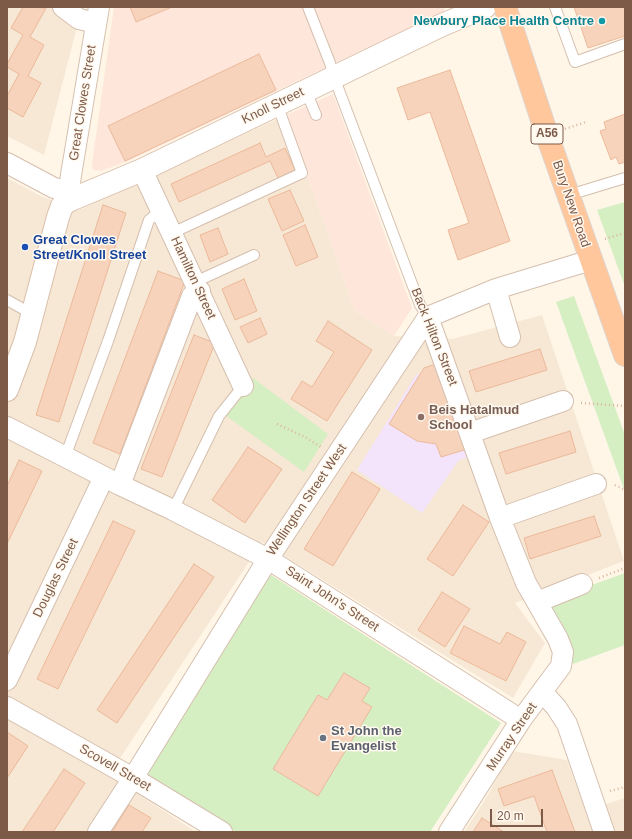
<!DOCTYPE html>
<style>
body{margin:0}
#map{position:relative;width:632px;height:839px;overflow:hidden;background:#fff6e8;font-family:Helvetica,sans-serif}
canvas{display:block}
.frame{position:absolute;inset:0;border:8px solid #7d5a48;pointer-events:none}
.scale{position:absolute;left:490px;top:809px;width:53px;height:18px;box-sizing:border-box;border:2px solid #7d5a48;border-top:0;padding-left:5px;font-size:12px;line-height:14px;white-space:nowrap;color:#7d5a48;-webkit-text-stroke:3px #fff9f0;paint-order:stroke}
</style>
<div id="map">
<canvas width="632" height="839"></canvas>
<div class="frame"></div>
<div class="scale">20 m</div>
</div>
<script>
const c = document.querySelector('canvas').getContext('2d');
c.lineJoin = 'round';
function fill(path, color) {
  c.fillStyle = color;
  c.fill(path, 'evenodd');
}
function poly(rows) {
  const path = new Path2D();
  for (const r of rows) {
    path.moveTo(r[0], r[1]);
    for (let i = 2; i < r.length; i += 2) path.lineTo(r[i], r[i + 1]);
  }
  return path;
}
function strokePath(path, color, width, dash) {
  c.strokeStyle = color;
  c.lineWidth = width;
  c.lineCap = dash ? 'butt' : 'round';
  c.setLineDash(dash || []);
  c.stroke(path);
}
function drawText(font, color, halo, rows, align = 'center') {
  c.font = font + ' Helvetica,sans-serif';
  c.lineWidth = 3;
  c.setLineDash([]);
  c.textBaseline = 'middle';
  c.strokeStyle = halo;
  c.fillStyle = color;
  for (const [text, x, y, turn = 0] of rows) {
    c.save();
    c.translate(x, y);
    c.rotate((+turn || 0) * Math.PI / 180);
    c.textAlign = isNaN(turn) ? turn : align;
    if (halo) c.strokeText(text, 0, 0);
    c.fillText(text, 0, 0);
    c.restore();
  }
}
fill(poly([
 [7,7,61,7,79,19,44,155,7,136],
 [286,115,355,311,394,336,452,339,542,315,624,561,515,603,545,643,513,698,262,542,109,775,196,832,7,832,7,178,43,197,79,210],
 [512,751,567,760,585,809,603,805,625,798,625,832,464,832,485,800]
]), '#f7e8d5');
fill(poly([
 [114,7,444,7,445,11,126,162,101,171,93,170,92,164],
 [333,94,412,308,394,336,355,311,286,115]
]), '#ffe6db');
fill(poly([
 [434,369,467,458,459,460,422,513,357,470,416,375]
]), '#f3e4fb');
fill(poly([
 [625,202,625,287,597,210],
 [574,296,625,435,625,492,556,302],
 [253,378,328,434,304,472,225,415],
 [268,573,501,723,430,832,236,832,143,774],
 [625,573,625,645,573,664,550,600]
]), '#d5efc3');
const building = poly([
 [23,7,46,8,30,37,44,45,28,76,41,83,23,117,7,108,7,96,19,74,7,67,7,64,23,35,11,28,23,7],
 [130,7,172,7,136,22,130,7],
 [574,7,625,7,625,36,588,48,574,7],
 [259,54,276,90,125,161,108,126,259,54],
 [450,70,510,241,458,260,448,230,469,223,430,112,408,120,397,88,450,70],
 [625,114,625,162,619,164,616,157,611,160,600,131,606,129,604,122,625,114],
 [260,143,266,157,285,148,295,170,278,178,270,161,179,202,171,184,260,143],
 [290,190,304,221,282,231,268,199,290,190],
 [103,205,126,213,59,422,36,415,103,205],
 [305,225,318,257,296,266,283,235,305,225],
 [218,228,228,254,210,262,200,235,218,228],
 [158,271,185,281,120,454,93,443,158,271],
 [244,279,257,311,235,320,222,289,244,279],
 [260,318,267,334,248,343,240,327,260,318],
 [328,321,372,350,327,421,291,399,302,381,312,387,334,352,316,341,328,321],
 [194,335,215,343,162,477,141,469,194,335],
 [540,349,547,370,476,392,469,371,540,349],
 [438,363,467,449,441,457,436,444,417,441,389,424,424,368,438,363],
 [570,431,576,452,506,474,499,453,570,431],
 [248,447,282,469,245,523,212,500,248,447],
 [19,460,42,471,7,544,7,486,19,460],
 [352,472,380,489,333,566,304,549,352,472],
 [463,505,489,522,453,576,427,559,463,505],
 [594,516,601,536,530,559,524,538,594,516],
 [113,521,135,531,58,689,37,679,113,521],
 [194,564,214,577,117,723,97,710,194,564],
 [442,592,470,609,445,647,418,630,442,592],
 [464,626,500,644,507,632,526,642,506,681,450,653,464,626],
 [344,673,370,688,362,701,372,707,318,796,273,769,318,695,327,700,344,673],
 [7,732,28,746,7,778,7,732],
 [64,769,85,783,53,832,22,832,64,769],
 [552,770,575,832,547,832,534,796,504,806,498,789,552,770],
 [129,805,151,818,142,832,112,832,129,805],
 [482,818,504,832,473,832,482,818]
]);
fill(building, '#f7d3bc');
strokePath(building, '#ecb99a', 1);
const service = poly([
 [308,7,330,63,334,77,420,305,428,317],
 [555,7,575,62,625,44],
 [306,91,316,115],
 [569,195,625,178],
 [172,233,302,173,277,104],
 [195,282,254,255],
 [7,300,32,314],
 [65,457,108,341,149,220,161,210],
 [173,510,219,416,243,386]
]);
const minor = poly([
 [63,7,79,19,96,23],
 [7,163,54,188,71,191],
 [142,170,243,386],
 [75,197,71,191,70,183,71,175,99,7],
 [496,289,510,337],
 [428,317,500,518,526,583,558,639,563,652,561,666,521,720,449,832],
 [7,427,120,485,173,510,268,559,521,720],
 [470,433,563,401],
 [120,485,192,296,200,291],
 [500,518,596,484],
 [537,602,582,584],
 [7,680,104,477],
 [542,692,556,707,567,724,604,832],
 [7,707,133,778,222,832],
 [98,832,133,778,268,559,428,317,496,289,591,260]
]);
const secondary = poly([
 [7,390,25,342,58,217,62,206,68,201,142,170,442,25,485,7]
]);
const trunk = poly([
 [505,7,547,135,625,355]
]);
strokePath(service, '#d5bfae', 12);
strokePath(minor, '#d5bfae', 22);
strokePath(secondary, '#d9bfaa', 24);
strokePath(trunk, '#ddd4cf', 24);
strokePath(poly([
 [565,129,586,122],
 [605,239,625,233],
 [581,403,625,406],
 [277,424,305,437,321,447],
 [615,485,625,490],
 [599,578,625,568],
 [610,791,625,787]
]), '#ddb69e', 2.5, [1, 3]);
strokePath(service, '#fff', 10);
strokePath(minor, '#fff', 20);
strokePath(secondary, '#fff', 22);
strokePath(trunk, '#ffc79b', 22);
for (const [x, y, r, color] of [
 [602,21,4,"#0f9aa8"],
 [25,247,4,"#1a4fb4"],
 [421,417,4,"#8d6e63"],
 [323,738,4,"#6b7280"]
]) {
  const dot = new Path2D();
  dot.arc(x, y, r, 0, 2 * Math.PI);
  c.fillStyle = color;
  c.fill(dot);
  strokePath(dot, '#fff9f0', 1.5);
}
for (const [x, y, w] of [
 [547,134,32]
]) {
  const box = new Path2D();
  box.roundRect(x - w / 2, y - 10, w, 20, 3);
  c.fillStyle = '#fff9f0';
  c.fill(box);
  strokePath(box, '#7d5a48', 1);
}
drawText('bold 12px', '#7d5a48', null, [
 ["A56",547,134]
]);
drawText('bold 13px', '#0d838f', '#fff9f0', [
 ["Newbury Place Health Centre",594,21]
], 'right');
drawText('13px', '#7d5a48', '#fff9f0', [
 ["Great Clowes Street",83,103,-81],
 ["Knoll Street",273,106,-26],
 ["Bury New Road",571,204,71],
 ["Hamilton Street",193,278,65],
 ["Back Hilton Street",434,337,68],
 ["Wellington Street West",307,500,-56],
 ["Douglas Street",56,578,-64],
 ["Saint John's Street",332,599,33],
 ["Murray Street",512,737,-56],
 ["Scovell Street",115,768,30]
]);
drawText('bold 13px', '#164399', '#fff9f0', [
 ["Great Clowes",33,240],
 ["Street/Knoll Street",33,255]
], 'left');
drawText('bold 13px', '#785e54', '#fff9f0', [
 ["Beis Hatalmud",429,410],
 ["School",429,425]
], 'left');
drawText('bold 13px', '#5b616d', '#fff9f0', [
 ["St John the",331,731],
 ["Evangelist",331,746]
], 'left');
</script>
